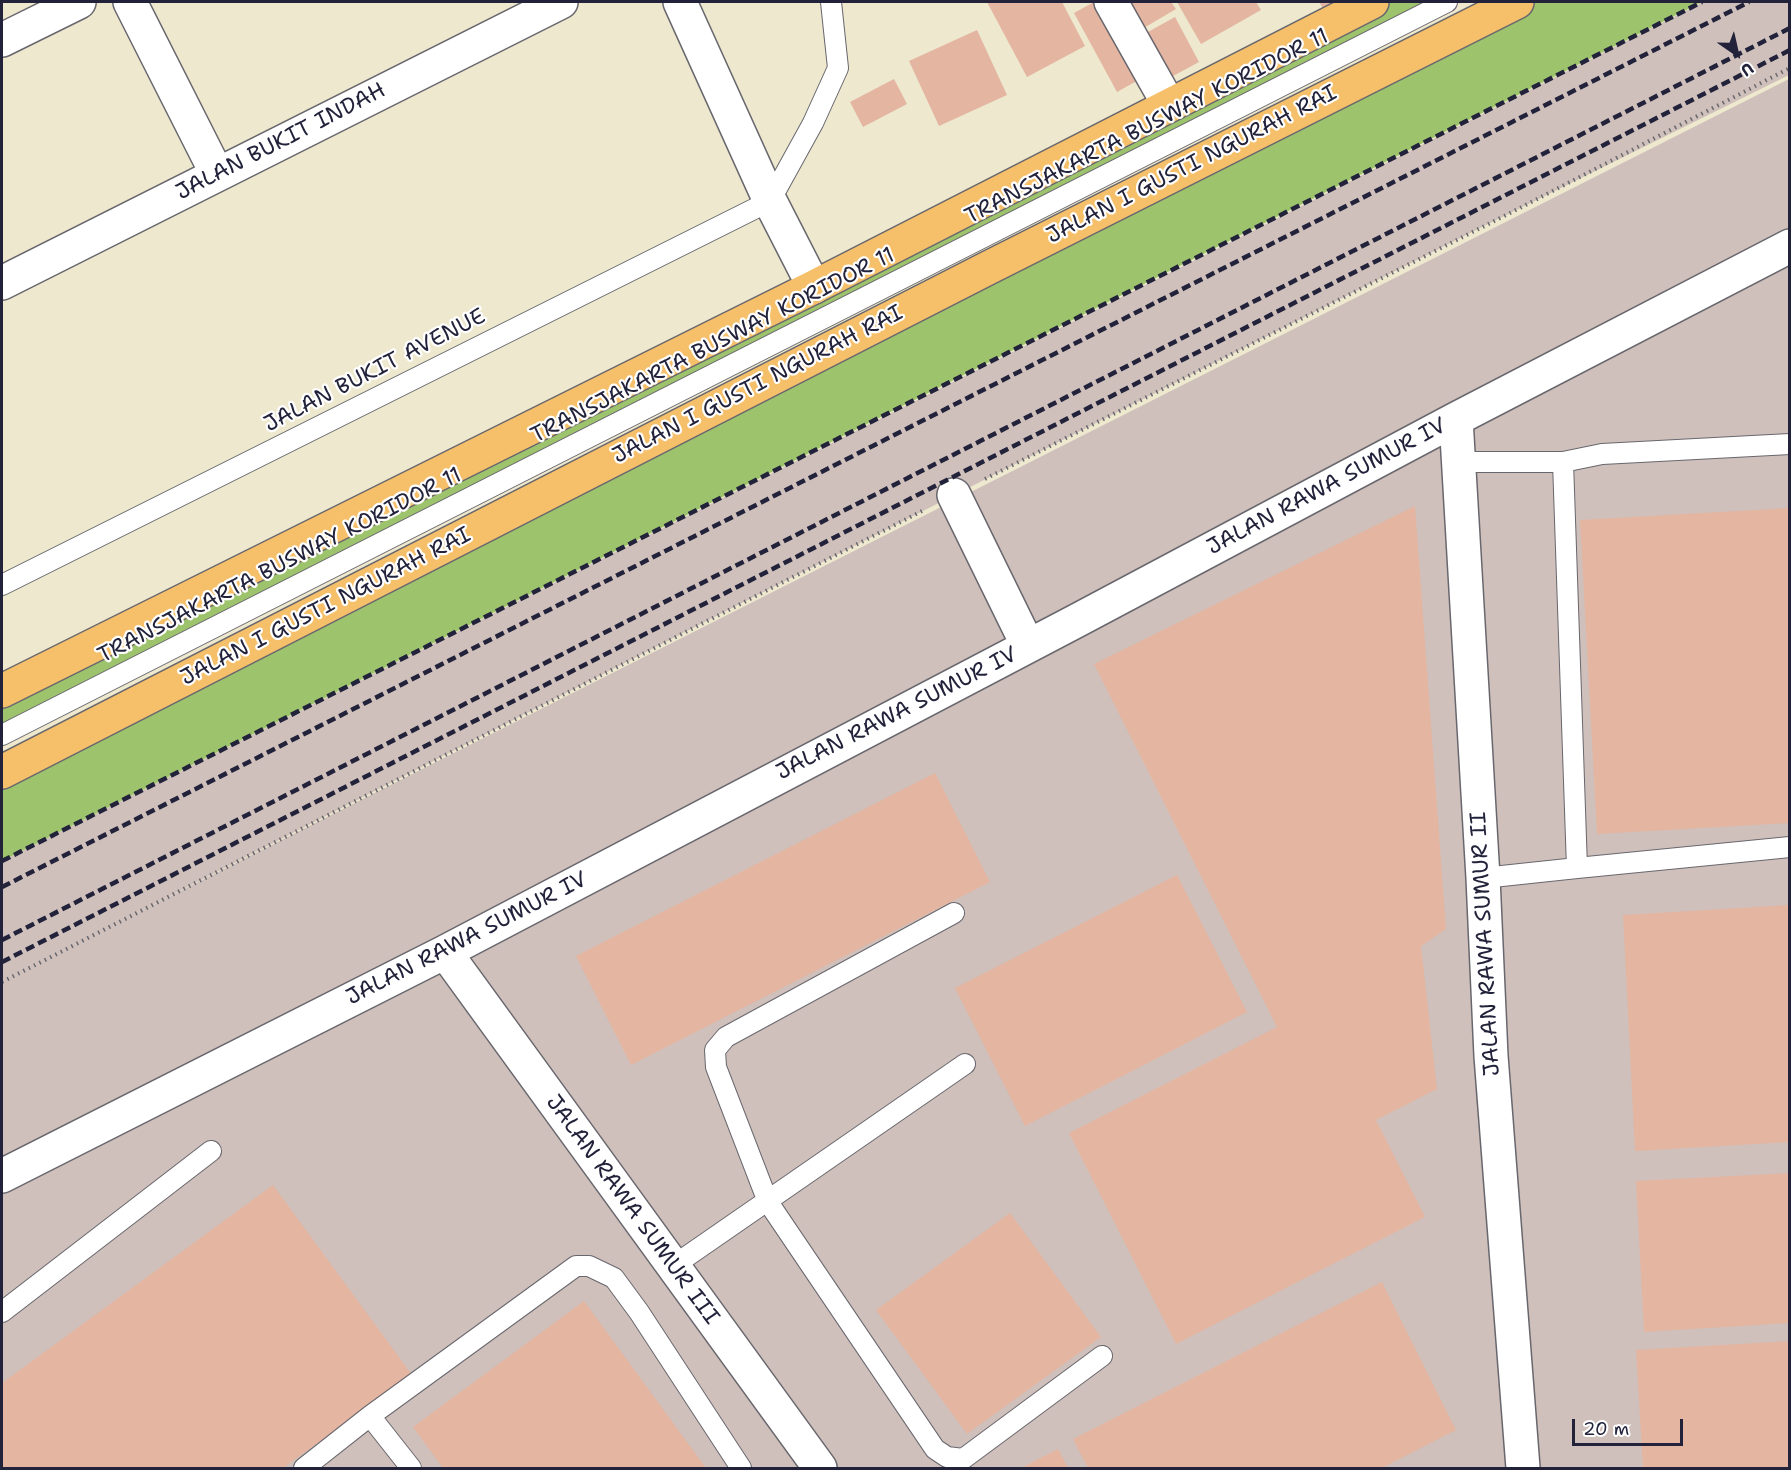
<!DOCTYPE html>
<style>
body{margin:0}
#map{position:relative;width:1791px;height:1470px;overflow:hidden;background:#ede8ce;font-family:"Shantell Sans",sans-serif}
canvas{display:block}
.frame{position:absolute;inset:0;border:3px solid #22223b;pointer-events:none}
.north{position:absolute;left:1707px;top:24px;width:60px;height:60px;-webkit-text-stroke:4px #fff;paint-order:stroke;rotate:146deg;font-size:16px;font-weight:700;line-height:24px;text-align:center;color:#22223b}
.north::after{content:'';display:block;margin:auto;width:21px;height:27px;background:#22223b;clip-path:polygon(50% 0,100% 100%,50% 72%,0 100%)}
.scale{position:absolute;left:1572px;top:1419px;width:111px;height:27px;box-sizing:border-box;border:3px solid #22223b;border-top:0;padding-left:8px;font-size:18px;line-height:21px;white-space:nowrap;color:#22223b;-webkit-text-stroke:4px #fff;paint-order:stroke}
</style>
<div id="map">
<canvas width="1791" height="1470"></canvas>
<div class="frame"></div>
<div class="north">U</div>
<div class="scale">20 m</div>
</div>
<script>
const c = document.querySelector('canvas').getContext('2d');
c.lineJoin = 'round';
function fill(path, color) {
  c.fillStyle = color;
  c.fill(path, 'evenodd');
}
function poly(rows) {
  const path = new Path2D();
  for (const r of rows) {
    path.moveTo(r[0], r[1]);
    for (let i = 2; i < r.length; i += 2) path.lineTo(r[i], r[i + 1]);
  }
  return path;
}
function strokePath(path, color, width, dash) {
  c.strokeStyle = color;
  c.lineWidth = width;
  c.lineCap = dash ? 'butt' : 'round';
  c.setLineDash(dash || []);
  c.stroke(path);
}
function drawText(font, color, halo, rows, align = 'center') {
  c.font = font + ' "Shantell Sans",sans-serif';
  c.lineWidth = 4.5;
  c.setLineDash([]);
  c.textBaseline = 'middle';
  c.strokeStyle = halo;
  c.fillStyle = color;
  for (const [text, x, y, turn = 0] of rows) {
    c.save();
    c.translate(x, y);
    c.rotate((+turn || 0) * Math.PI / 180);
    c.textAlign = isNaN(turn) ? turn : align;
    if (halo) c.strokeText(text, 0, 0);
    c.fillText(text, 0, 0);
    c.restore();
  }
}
fill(poly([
 [1703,2,1789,2,1789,75,1478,229,732,608,123,920,1789,79,1789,1468,2,1468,2,861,1205,255]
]), '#cfc0bb');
fill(poly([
 [1372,2,1447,2,2,737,2,693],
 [1517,2,1702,2,2,861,2,772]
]), '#9dc36d');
fill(poly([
 [987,2,1062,2,1085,46,1027,77],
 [1094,2,1109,2,1149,74,1117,92,1074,13],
 [1119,2,1171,2,1176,9,1137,32],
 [1177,2,1256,2,1261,10,1201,44],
 [1319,2,1345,2,1326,13],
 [1175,17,1199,62,1162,82,1137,38],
 [977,30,1007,95,939,126,909,61],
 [894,79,907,104,863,127,850,102],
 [1415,506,1446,929,1421,946,1437,1089,1376,1120,1425,1217,1176,1344,1069,1133,1277,1027,1094,664],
 [1790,508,1790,823,1597,834,1580,520],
 [935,773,990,882,631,1065,576,956],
 [1177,875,1247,1012,1025,1126,955,988],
 [1790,905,1790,1142,1635,1151,1623,915],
 [1790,1173,1790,1323,1644,1332,1636,1181],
 [273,1185,412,1375,283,1468,2,1468,2,1383],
 [1010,1213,1101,1337,967,1434,876,1310],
 [1382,1282,1456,1430,1382,1468,1088,1468,1073,1439],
 [584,1301,706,1468,443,1468,413,1427],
 [1790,1341,1790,1468,1643,1468,1636,1350],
 [1058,1449,1068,1468,1021,1468]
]), '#e4b5a1');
const service = poly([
 [1459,462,1563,462],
 [2,585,770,201,813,123,838,68,831,2],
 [2,735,1447,2],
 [1577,868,1563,462,1602,454,1790,444],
 [1483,878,1577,868,1790,847],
 [954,913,726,1037,715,1050,716,1067,768,1202,935,1449,947,1457,963,1459,1102,1356],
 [673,1266,965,1064],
 [2,1312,211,1151],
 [370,1416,411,1468],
 [304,1468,370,1416,576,1266,589,1266,614,1278,639,1312,741,1468]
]);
const minor = poly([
 [130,2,217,174],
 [680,2,770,201,814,287],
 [1111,2,1169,105],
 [2,40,79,2],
 [2,283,561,2],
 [1456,419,1483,878,1491,1056,1523,1468],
 [954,495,1028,646],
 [445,952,820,1468],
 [2,1176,445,952,1078,620,1456,419,1790,246]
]);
const primary = poly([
 [2,691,814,287,1372,2],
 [2,772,988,268,1517,2]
]);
strokePath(service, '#69676e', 22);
strokePath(minor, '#69676e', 36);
strokePath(primary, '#69676e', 36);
strokePath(poly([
 [985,479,1518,209,1790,68],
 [2,982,922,511]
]), '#69676e', 4, [1.5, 4.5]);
strokePath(service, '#fff', 20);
strokePath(minor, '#fff', 33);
strokePath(primary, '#f6c06b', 33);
strokePath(poly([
 [2,861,1702,2],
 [2,887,1749,2],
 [2,940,1790,28],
 [2,962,1790,50]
]), '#22223b', 4.5, [9, 4.5]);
drawText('22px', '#22223b', '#fff', [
 ["TRANSJAKARTA BUSWAY KORIDOR 11",1147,127,-27],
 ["JALAN BUKIT INDAH",281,142,-27],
 ["JALAN I GUSTI NGURAH RAI",1192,165,-27],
 ["TRANSJAKARTA BUSWAY KORIDOR 11",713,346,-27],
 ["JALAN BUKIT AVENUE",375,371,-27],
 ["JALAN I GUSTI NGURAH RAI",758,385,-27],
 ["JALAN RAWA SUMUR IV",1327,487,-28],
 ["TRANSJAKARTA BUSWAY KORIDOR 11",280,566,-27],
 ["JALAN I GUSTI NGURAH RAI",326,607,-27],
 ["JALAN RAWA SUMUR IV",897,714,-27],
 ["JALAN RAWA SUMUR IV",467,939,-27],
 ["JALAN RAWA SUMUR II",1486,944,-93],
 ["JALAN RAWA SUMUR III",632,1210,54]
]);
</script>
